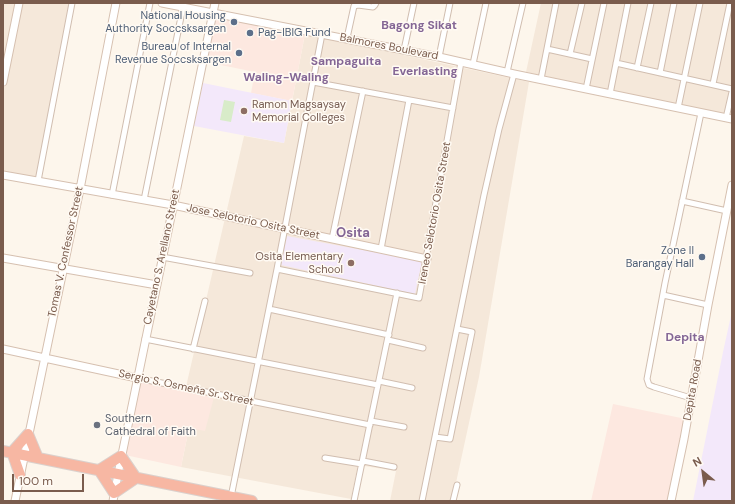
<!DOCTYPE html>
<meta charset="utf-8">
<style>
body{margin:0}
#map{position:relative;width:735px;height:504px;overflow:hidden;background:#fdf6ec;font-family:"DM Sans",sans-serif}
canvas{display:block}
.frame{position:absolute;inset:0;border:4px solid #7a5c4d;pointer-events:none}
.north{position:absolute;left:683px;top:452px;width:40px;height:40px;-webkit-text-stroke:3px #fffaf3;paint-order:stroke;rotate:331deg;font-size:11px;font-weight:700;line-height:16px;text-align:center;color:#7a5c4d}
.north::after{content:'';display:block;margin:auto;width:14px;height:18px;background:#7a5c4d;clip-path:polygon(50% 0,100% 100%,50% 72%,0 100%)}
.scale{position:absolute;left:12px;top:474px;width:72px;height:18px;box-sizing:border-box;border:2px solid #7a5c4d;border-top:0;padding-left:5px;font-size:12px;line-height:14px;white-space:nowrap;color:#7a5c4d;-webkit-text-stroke:3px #fffaf3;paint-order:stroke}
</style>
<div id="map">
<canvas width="735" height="504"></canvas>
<div class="frame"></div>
<div class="north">N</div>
<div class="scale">100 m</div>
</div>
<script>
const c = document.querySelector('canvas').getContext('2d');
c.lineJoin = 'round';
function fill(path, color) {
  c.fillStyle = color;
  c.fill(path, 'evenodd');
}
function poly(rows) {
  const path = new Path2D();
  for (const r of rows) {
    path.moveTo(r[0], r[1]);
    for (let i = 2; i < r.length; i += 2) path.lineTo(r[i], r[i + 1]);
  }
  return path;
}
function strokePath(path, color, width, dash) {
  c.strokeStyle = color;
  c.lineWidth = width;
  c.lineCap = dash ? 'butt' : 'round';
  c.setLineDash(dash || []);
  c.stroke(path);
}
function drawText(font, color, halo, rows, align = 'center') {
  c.font = font + ' "DM Sans",sans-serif';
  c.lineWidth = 3;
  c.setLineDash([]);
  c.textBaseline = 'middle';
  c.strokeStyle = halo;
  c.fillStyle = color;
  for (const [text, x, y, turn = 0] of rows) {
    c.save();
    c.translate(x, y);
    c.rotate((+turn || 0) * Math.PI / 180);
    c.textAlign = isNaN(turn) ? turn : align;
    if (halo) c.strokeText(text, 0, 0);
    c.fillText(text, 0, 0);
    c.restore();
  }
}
fill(poly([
 [3,3,17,3,3,71],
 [20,3,71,3,36,182,3,175,3,89],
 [541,3,732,3,732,116,526,72],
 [305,34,529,82,479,377,452,501,390,501,396,471,358,465,351,499,181,467,189,428,214,397,185,391,244,136,284,143]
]), '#f5e8da');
fill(poly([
 [215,17,305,34,292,101,251,93,255,72,206,62],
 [140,381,214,397,205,431,189,428,181,467,125,455],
 [613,404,686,419,669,501,591,501]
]), '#fde8e0');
fill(poly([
 [203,83,292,101,284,143,194,126],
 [287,236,422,261,415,294,281,265],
 [732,311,732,501,693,501,723,352]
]), '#f3e8fa');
fill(poly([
 [224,100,235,102,231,122,220,120]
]), '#d8ecc9');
const street = poly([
 [347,38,354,6,358,5,373,7,375,5,376,3],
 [547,49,592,59],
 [404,50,414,3],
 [570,54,582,3],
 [439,57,450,3],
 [616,63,732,89],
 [473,64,486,3],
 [637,68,651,3],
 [507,72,523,3],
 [660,73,674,3],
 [541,79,556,3],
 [313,82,453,108],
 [713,84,730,3],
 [586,89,604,3],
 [610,94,628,3],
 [678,108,700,3],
 [726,118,732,92],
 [38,181,72,3],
 [112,195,150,3],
 [144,200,183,7],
 [682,201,727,211],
 [332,239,363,91],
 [381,249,409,100],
 [162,257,250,273],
 [277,269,419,298,461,62],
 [663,295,708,305],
 [269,309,389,335],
 [145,339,378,385],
 [388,340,423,348],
 [193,349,205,301],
 [137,378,370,425],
 [379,381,412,388],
 [691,398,654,387,649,385,647,379,665,283,701,113],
 [371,421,404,427],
 [435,437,450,439,472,332,457,329],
 [325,458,362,464],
 [363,461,394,467],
 [231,497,277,269,322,34],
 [354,501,397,293],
 [422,501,484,195,499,129,514,74],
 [453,501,457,485]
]);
const secondary = poly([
 [162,3,439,57,514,74,732,119],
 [3,82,19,3],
 [3,175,173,205,427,259],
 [3,258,157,285],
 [3,349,137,378],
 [15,501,80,189,116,3],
 [113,501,118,474,215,3],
 [671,501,684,439,708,305,732,185]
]);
const highway = poly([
 [3,451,252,501],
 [99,470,114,493,136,478],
 [99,470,121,456,136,478],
 [20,475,12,452,28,434,38,458]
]);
strokePath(street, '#d1beb0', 7);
strokePath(secondary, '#d6c0b0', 9);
strokePath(highway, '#dad1cd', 12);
strokePath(street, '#fff', 5);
strokePath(secondary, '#fff', 7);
strokePath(highway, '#f7b7a3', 10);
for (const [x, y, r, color] of [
 [234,22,4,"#5c6f8a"],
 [250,33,4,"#5c6f8a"],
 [239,53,4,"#5c6f8a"],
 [244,111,4,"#8d6e63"],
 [702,257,4,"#5c6f8a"],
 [351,263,4,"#8d6e63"],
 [97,425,4,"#6b7280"]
]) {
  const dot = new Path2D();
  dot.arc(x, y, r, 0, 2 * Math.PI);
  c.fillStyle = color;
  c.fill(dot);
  strokePath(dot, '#fffaf3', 1.5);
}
drawText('11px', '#4e5e75', '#fffaf3', [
 ["National Housing",226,16],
 ["Authority Soccsksargen",226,29],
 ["Pag-IBIG Fund",258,33,"left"],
 ["Bureau of Internal",231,47],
 ["Revenue Soccsksargen",231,60],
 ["Zone II",694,251],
 ["Barangay Hall",694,264]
], 'right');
drawText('11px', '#7a5c4d', '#fffaf3', [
 ["Balmores Boulevard",389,47,11],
 ["Ireneo Selotorio Osita Street",435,213,-80],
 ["Jose Selotorio Osita Street",253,222,12],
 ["Tomas V. Confessor Street",66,252,-78],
 ["Cayetano S. Arellano Street",162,257,-78],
 ["Sergio S. Osmeña Sr. Street",186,388,12],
 ["Depita Road",693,390,-80]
]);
drawText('11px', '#785e54', '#fffaf3', [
 ["Ramon Magsaysay",252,105],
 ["Memorial Colleges",252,118],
 ["Osita Elementary",343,257,"right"],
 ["School",343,270,"right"]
], 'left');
drawText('11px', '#5b616d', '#fffaf3', [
 ["Southern",105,419],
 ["Cathedral of Faith",105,432]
], 'left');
drawText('bold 12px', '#846695', '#fffaf3', [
 ["Bagong Sikat",419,26],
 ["Sampaguita",346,62],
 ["Everlasting",425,72],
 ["Waling-Waling",286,78],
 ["Depita",685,338]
]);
drawText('bold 13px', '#846695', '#fffaf3', [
 ["Osita",353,234]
]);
</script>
